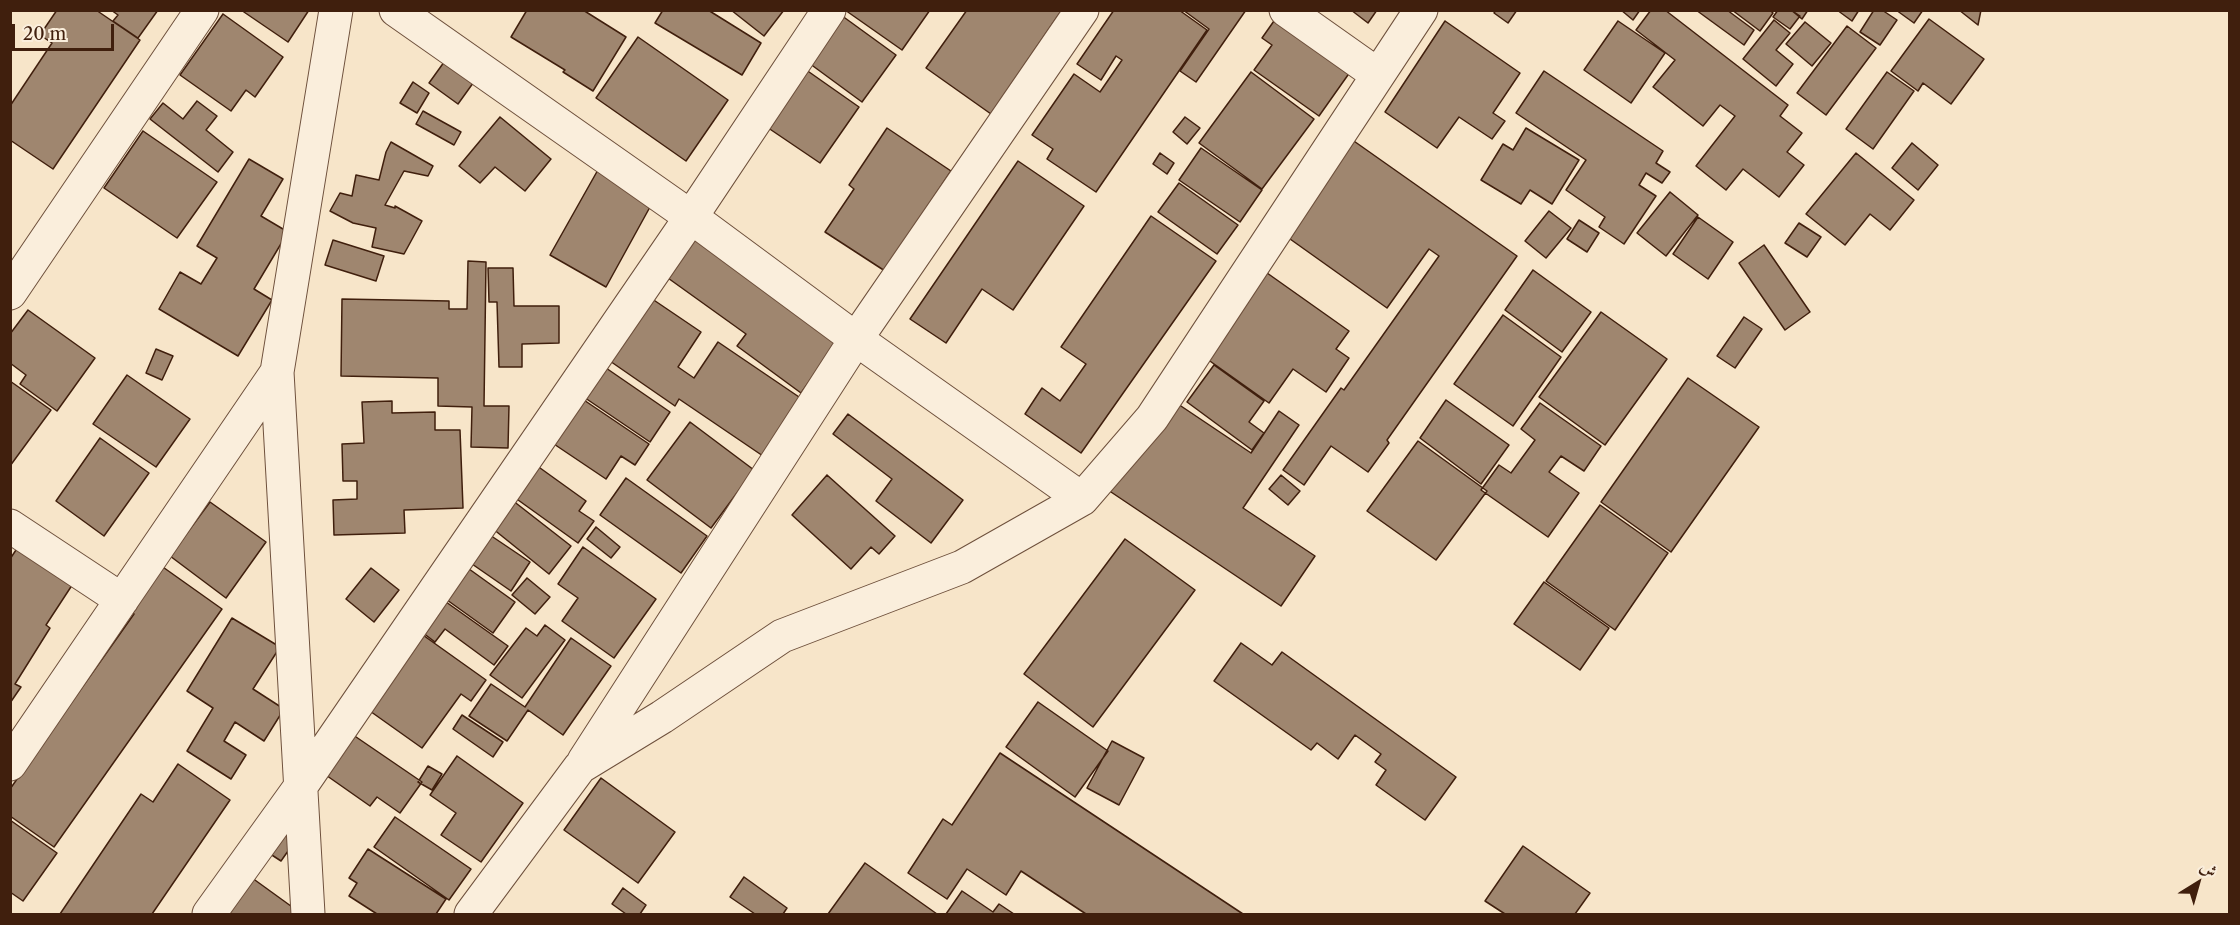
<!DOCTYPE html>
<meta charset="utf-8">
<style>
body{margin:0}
#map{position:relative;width:2240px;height:925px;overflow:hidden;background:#f7e5c9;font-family:"Libre Caslon Text",Amiri,serif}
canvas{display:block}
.frame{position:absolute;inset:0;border:12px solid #401f0d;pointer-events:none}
.north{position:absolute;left:2168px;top:853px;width:60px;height:60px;-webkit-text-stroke:4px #faeedc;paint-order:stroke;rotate:37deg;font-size:16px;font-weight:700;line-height:24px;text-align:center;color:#401f0d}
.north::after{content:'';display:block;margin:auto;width:21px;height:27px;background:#401f0d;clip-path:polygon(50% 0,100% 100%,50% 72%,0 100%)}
.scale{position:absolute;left:12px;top:24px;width:102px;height:27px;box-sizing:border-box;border:3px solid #401f0d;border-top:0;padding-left:8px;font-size:18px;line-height:21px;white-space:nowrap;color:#401f0d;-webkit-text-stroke:4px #faeedc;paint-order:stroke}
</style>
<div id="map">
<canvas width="2240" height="925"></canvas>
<div class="frame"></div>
<div class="north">ش</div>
<div class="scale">20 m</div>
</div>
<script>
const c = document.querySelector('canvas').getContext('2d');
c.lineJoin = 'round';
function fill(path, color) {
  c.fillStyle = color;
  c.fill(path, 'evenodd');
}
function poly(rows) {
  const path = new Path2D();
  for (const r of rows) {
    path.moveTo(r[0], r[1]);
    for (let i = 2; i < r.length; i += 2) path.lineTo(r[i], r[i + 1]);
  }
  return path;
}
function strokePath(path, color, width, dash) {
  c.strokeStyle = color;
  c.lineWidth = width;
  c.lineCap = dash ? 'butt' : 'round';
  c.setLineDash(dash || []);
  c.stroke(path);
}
const building = poly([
 [57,10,96,10,140,40,53,169,10,140,10,106,52,43,40,35,57,10],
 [111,10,158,10,138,38,113,21,118,15,111,10],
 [241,10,309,10,288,42,241,10],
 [527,10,583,10,626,37,593,91,563,72,565,70,511,37,527,10],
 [663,10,708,10,761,43,742,75,655,23,663,10],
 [731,10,784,10,764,36,731,10],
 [834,10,896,55,862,102,798,55,834,10],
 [845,10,930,10,902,50,845,10],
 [967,10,1062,10,991,114,926,68,967,10],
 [1114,10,1179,10,1207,30,1096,192,1047,159,1053,149,1032,135,1074,74,1100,92,1122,60,1116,56,1101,80,1077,64,1114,10],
 [1183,10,1246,10,1196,82,1180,71,1209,29,1183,10],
 [1351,10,1377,10,1368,23,1351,10],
 [1496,10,1517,10,1508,23,1494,13,1496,10],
 [1621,10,1640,10,1633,20,1621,10],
 [1651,10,1665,10,1788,105,1780,116,1802,133,1787,152,1804,165,1779,197,1743,169,1726,190,1696,166,1735,116,1720,105,1703,126,1653,87,1675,60,1636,30,1651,10],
 [1696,10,1727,10,1754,30,1744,45,1696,10],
 [1732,10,1770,10,1773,13,1760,31,1732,10],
 [1778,10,1791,10,1800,16,1790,29,1773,17,1778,10],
 [1791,10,1808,10,1802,19,1791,10],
 [1837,10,1859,10,1852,21,1837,10],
 [1874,10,1882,10,1897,20,1880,45,1860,32,1874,10],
 [1896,10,1923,10,1914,23,1896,10],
 [1959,10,1981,10,1978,25,1959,10],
 [1281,11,1355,65,1319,116,1254,70,1272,45,1262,38,1281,11],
 [223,14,283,57,255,97,246,90,231,111,180,75,223,14],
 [1929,19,1984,59,1951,104,1923,83,1918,91,1891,71,1929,19],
 [1774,20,1790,33,1776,50,1793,64,1776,86,1743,59,1774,20],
 [1445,21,1520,73,1493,113,1505,121,1492,139,1459,117,1437,148,1385,112,1445,21],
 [1618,21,1665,53,1631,103,1584,70,1618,21],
 [1805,22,1831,43,1812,66,1786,44,1805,22],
 [1847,26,1876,48,1826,115,1797,93,1847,26],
 [638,37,728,100,686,161,596,98,638,37],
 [447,58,476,79,458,104,429,83,447,58],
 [792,60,859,107,820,163,752,117,792,60],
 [1544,71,1663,151,1656,163,1670,172,1662,183,1646,173,1639,185,1656,196,1624,244,1599,227,1605,217,1566,190,1586,160,1516,113,1544,71],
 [1251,72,1314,119,1262,189,1199,143,1251,72],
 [1887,72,1914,91,1873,149,1846,129,1887,72],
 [413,82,429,93,417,113,400,103,413,82],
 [197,101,217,116,206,130,233,152,218,172,150,119,163,103,183,119,197,101],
 [423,111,461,132,454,145,416,124,423,111],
 [500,117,551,159,525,191,495,167,480,183,459,166,500,117],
 [1185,117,1200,128,1187,144,1173,132,1185,117],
 [887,128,951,171,885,271,825,232,854,189,849,185,887,128],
 [1526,128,1579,160,1552,204,1530,190,1521,204,1481,180,1503,144,1513,150,1526,128],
 [143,131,217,182,177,238,104,188,143,131],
 [1351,139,1517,256,1387,440,1389,443,1368,472,1331,446,1304,485,1283,470,1341,388,1344,390,1439,256,1429,249,1387,308,1283,234,1351,139],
 [391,142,433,166,428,176,404,171,385,205,395,208,395,206,422,221,404,254,372,247,376,228,353,223,330,211,340,193,352,196,356,175,379,180,386,152,391,142],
 [1912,143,1938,165,1918,190,1892,168,1912,143],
 [1201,148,1262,190,1240,222,1179,180,1201,148],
 [1160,153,1174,163,1167,174,1153,164,1160,153],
 [1856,153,1914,200,1890,230,1870,214,1845,245,1806,214,1856,153],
 [249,159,283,179,261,216,288,232,254,289,272,300,238,356,159,309,180,272,201,284,217,258,197,246,249,159],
 [1018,161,1084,206,1013,310,982,289,946,343,910,319,1018,161],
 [599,168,661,187,606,287,550,255,599,168],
 [1179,183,1238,225,1217,254,1158,212,1179,183],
 [1670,192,1698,215,1666,256,1637,233,1670,192],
 [1549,211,1571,228,1546,258,1525,241,1549,211],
 [684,212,849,326,801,393,737,346,746,334,647,263,684,212],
 [1151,216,1216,261,1081,453,1025,414,1042,388,1060,401,1086,364,1061,347,1151,216],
 [1698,217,1733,242,1708,279,1673,254,1698,217],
 [1579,220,1599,233,1587,252,1567,239,1579,220],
 [1799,223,1821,237,1807,257,1785,243,1799,223],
 [333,240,384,256,376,281,325,265,333,240],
 [1764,245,1810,312,1785,330,1739,263,1764,245],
 [468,261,486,262,484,406,509,406,508,448,471,447,472,407,438,406,438,378,341,376,342,299,449,301,449,309,467,309,468,261],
 [488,268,513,268,514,306,559,306,559,343,522,344,522,367,499,367,497,302,489,302,488,268],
 [1260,268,1349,331,1336,349,1349,358,1326,392,1293,369,1269,403,1200,354,1260,268],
 [1533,270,1591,312,1562,352,1505,310,1533,270],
 [636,288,701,332,678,367,694,378,718,342,802,399,763,456,679,399,675,406,594,350,636,288],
 [28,310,95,358,57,411,20,384,26,375,10,363,10,334,28,310],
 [1601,312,1667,359,1605,445,1539,397,1601,312],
 [1503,315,1561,357,1513,426,1454,384,1503,315],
 [1744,317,1762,329,1735,368,1717,356,1744,317],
 [156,349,173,356,162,380,146,373,156,349],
 [590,357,670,412,650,442,569,387,590,357],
 [1214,365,1264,401,1249,422,1264,433,1252,450,1187,402,1214,365],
 [127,375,190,419,156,467,93,424,127,375],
 [1688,378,1759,427,1671,552,1601,502,1688,378],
 [10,381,51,410,10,466,10,381],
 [572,392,649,444,635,465,621,456,606,479,542,436,572,392],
 [1169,398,1251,453,1279,411,1299,425,1243,508,1315,556,1281,606,1108,490,1169,398],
 [1446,400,1509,445,1481,484,1420,438,1446,400],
 [392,401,392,413,435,412,435,430,460,430,463,508,404,510,405,533,334,535,333,500,357,499,357,481,343,481,342,444,364,443,362,402,392,401],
 [1540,403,1601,446,1584,471,1561,456,1549,472,1579,493,1548,537,1481,490,1499,465,1511,473,1535,440,1521,429,1540,403],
 [848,414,963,500,931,543,876,501,892,479,833,434,848,414],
 [690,422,754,470,711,528,647,480,690,422],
 [100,438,149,473,104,536,56,501,100,438],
 [1418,441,1487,491,1436,560,1367,511,1418,441],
 [522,455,586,501,579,511,594,521,578,543,500,487,522,455],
 [827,475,895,536,879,554,871,547,851,569,792,515,827,475],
 [1281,475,1300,491,1288,505,1269,489,1281,475],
 [626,478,707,536,681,573,600,515,626,478],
 [503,493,571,546,549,574,482,520,503,493],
 [210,502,266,542,226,598,170,556,210,502],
 [1600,505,1668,553,1615,630,1546,581,1600,505],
 [478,527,530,562,511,591,459,555,478,527],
 [596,527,620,547,611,558,587,539,596,527],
 [24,538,80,573,46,625,50,628,15,684,21,687,10,703,10,559,24,538],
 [1125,539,1195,590,1093,727,1024,674,1125,539],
 [583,547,656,599,614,658,562,621,578,598,558,584,583,547],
 [451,556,515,602,493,633,429,587,451,556],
 [160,565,222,609,54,847,10,816,10,789,134,614,129,609,160,565],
 [371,568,399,590,374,622,346,599,371,568],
 [527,578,550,597,535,614,512,595,527,578],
 [1544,582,1609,628,1580,670,1514,624,1544,582],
 [432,592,508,646,494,665,445,629,435,642,410,623,432,592],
 [232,618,280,647,253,689,284,709,264,741,235,722,224,741,246,755,231,779,187,751,213,708,187,691,232,618],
 [406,623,486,680,471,701,461,694,422,748,353,699,406,623],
 [545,625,565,640,522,698,490,675,526,628,537,636,545,625],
 [571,638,611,666,563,735,528,710,507,741,469,716,491,684,525,707,571,638],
 [1241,643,1272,665,1282,652,1456,777,1425,820,1376,785,1386,770,1375,762,1381,754,1355,735,1338,759,1317,743,1311,750,1214,681,1241,643],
 [1038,702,1108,751,1075,797,1006,747,1038,702],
 [462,715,503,742,493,757,453,729,462,715],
 [340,726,422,782,400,813,377,797,370,806,313,766,340,726],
 [1112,741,1144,758,1119,805,1087,788,1112,741],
 [1000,753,1243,914,1086,914,1021,871,1006,895,967,869,947,899,908,873,943,819,952,825,1000,753],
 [457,756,523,803,481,862,441,835,456,813,430,795,457,756],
 [178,764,230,800,152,914,60,914,141,794,153,802,178,764],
 [428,766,442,774,432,790,418,782,428,766],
 [601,778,675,832,638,883,564,830,601,778],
 [274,816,300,834,281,861,255,844,274,816],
 [395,817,471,869,449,900,374,847,395,817],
 [10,820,57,853,23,901,10,892,10,820],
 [1523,846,1590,893,1575,914,1505,914,1485,901,1523,846],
 [368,849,446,899,436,914,377,914,349,896,357,883,349,878,368,849],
 [865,863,937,914,828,914,865,863],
 [248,875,295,909,291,914,219,914,248,875],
 [744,877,787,908,783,914,755,914,730,897,744,877],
 [623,888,646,905,640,914,626,914,612,904,623,888],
 [962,891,993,912,999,904,1014,914,946,914,962,891]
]);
fill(building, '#9f866f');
strokePath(building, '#401f0d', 1.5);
const minor = poly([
 [396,10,691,217,856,339,1082,499],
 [1286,10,1378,75],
 [10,293,202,10],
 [10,526,122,600],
 [584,761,856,339,1082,10],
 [10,764,277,372],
 [209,914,301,786,691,217,829,10],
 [308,914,277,372,336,10],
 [471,914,580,767,662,717,782,636,962,567,1082,499,1152,418,1421,10]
]);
strokePath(minor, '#6e503c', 35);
strokePath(minor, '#faeedc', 33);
</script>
